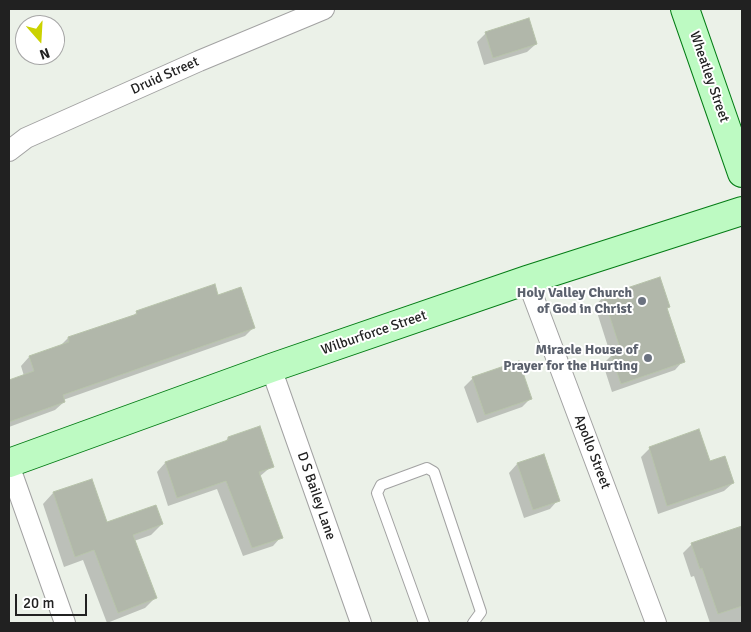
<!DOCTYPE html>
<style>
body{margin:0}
#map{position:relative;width:751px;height:632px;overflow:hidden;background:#ebf1e8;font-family:Signika,sans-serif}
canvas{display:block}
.frame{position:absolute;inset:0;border:10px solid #212121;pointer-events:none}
.north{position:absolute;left:15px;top:15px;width:50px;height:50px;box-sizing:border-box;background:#fff;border:1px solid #a6a6a6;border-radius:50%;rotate:161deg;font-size:14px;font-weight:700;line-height:20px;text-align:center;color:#212121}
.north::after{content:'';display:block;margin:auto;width:18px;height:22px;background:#cbd200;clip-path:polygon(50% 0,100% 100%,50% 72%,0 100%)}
.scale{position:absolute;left:15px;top:594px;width:72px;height:22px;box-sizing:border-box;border:2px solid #212121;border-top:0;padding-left:6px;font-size:15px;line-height:18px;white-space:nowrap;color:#212121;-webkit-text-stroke:4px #fff;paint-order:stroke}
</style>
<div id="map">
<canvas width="751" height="632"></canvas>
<div class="frame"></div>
<div class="north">N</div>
<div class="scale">20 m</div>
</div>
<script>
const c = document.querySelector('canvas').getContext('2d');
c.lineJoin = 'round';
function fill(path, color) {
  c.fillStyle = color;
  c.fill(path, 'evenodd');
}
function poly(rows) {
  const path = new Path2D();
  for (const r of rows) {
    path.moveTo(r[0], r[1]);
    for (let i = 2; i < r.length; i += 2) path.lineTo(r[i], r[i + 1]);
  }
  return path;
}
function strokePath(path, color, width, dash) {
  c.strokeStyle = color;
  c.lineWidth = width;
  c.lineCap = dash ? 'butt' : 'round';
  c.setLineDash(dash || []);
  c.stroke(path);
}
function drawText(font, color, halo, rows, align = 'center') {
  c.font = font + ' Signika,sans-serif';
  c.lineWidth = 4;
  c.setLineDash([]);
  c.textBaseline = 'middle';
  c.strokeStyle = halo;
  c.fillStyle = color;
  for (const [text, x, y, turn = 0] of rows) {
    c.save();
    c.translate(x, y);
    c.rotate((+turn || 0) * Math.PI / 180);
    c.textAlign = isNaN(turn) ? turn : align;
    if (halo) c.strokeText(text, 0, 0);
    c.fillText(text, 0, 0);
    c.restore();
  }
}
fill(poly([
 [486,33,536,44,527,52,484,65,477,42],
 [659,279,668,307,666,310,683,361,675,370,612,392,603,364,611,356,595,306,603,297],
 [208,288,254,327,245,336,63,400,64,402,55,410,9,427,9,381,24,376,21,366,29,357,59,347,68,338,132,317,136,313],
 [473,378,531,398,522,407,477,423,464,387],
 [228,438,272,466,259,477,281,537,273,546,243,556,217,489,168,506,157,472,165,463,224,443],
 [650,448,709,462,733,483,724,491,658,514,641,457],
 [543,455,558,500,550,509,524,518,509,473,517,464],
 [91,480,106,524,162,524,151,535,134,541,155,598,145,608,107,623,83,560,64,567,43,504,53,493],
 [742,527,742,623,710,623,694,576,691,577,683,553,691,545]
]), '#0003');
const building = poly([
 [529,18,537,44,493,58,485,32,529,18],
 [660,277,670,307,667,308,685,362,621,384,611,355,621,351,603,296,660,277],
 [215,284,218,295,241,287,255,328,63,395,65,402,9,422,9,380,34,371,29,356,69,342,68,337,137,314,136,311,215,284],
 [519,361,532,399,485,415,472,377,519,361],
 [260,426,274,467,259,472,283,538,252,548,226,481,177,498,165,462,228,440,228,437,260,426],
 [699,429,710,461,725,456,734,483,667,506,649,447,699,429],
 [544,454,560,501,533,510,517,463,544,454],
 [92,479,107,522,156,505,163,524,133,535,157,598,118,613,94,550,75,557,53,492,92,479],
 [742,526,742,606,718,614,702,568,700,569,691,543,742,526]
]);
fill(building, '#b1b7aa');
strokePath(building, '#b7c3aa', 1);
const lane = poly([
 [424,623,377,493,381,485,427,468,434,472,481,612,473,623]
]);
const street = poly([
 [9,151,26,138,199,61,324,9],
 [527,280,656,623],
 [271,368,361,623],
 [9,465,65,623]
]);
const secondary = poly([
 [685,9,742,173],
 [9,463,271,368,527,280,742,211]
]);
strokePath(lane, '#a2a2a2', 12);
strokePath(street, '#a2a2a2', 22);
strokePath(secondary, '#047c15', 30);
strokePath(lane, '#fff', 10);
strokePath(street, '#fff', 20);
strokePath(secondary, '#bdfac2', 28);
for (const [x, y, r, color] of [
 [642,301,5,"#6b7280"],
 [648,358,5,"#6b7280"]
]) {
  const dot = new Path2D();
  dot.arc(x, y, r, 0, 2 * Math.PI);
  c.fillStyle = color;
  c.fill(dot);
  strokePath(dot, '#fff', 2);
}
drawText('14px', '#212121', '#fff', [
 ["Druid Street",165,76,-24],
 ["Wheatley Street",709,77,71],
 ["Wilburforce Street",374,333,-19],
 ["Apollo Street",592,452,69],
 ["D S Bailey Lane",316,496,71]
]);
drawText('bold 14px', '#5b616d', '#fff', [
 ["Holy Valley Church",632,293],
 ["of God in Christ",632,309],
 ["Miracle House of",638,350],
 ["Prayer for the Hurting",638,366]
], 'right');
</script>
